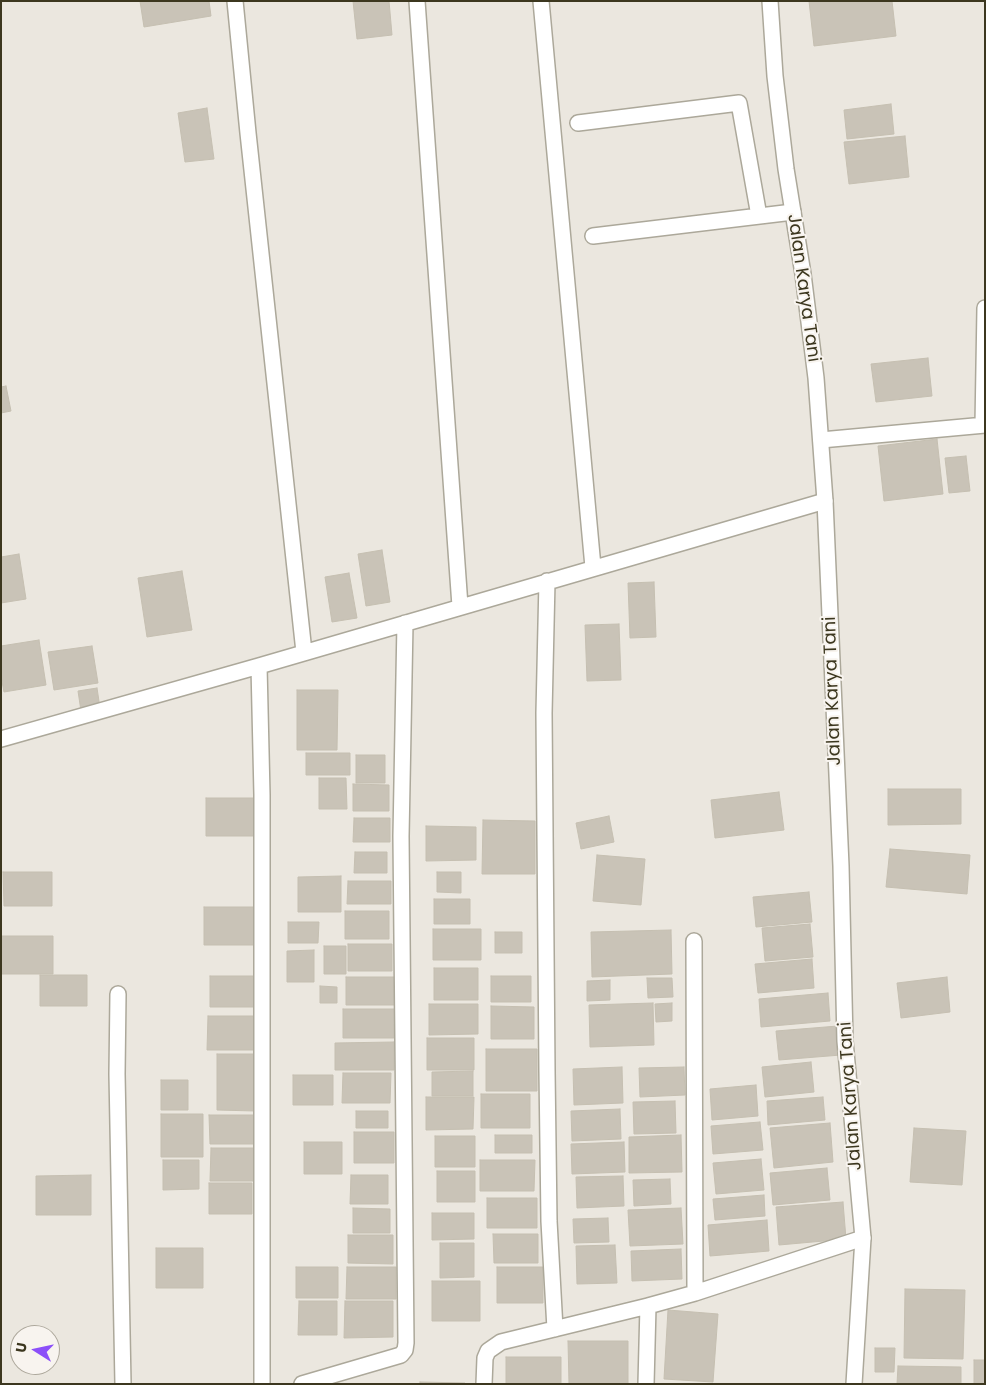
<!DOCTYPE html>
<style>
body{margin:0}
#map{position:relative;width:986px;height:1385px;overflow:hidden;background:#ebe7df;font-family:Poppins,sans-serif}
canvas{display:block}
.frame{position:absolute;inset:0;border:2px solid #3c371f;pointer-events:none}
.north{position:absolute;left:10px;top:1325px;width:50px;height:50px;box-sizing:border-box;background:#f8f4ef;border:1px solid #ada89c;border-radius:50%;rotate:280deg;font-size:14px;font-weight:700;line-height:20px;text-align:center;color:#3c371f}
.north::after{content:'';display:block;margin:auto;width:18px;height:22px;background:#8c4ff9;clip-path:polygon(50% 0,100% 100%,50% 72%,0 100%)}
</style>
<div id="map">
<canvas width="986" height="1385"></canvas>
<div class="frame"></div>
<div class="north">U</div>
</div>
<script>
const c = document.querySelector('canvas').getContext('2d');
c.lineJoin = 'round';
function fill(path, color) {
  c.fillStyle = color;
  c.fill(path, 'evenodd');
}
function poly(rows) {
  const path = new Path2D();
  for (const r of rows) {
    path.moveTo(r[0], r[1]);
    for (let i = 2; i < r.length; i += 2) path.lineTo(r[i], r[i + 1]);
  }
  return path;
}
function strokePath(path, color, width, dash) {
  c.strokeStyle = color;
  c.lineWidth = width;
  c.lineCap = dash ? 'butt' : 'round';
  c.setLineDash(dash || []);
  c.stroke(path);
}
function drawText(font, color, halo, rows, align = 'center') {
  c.font = font + ' Poppins,sans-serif';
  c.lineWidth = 4;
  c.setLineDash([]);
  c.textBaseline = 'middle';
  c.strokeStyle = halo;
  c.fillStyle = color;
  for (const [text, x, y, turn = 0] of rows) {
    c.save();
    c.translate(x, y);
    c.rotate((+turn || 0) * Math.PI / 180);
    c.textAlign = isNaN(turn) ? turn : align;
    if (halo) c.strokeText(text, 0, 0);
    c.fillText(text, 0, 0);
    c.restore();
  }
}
const building = poly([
 [140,1,209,1,211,16,144,27,140,1],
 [353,1,389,1,392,35,357,39,353,1],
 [809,1,892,1,896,36,814,46,809,1],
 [891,104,894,134,847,139,844,110,891,104],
 [207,108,214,159,185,162,178,113,207,108],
 [905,136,909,177,849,184,844,142,905,136],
 [928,358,932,396,876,402,871,364,928,358],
 [6,386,11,411,1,413,1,387,6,386],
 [937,439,943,494,884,501,878,446,937,439],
 [966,456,970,491,949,493,945,458,966,456],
 [382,550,390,602,366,606,358,554,382,550],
 [19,554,26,599,1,603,1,557,19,554],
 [182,571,192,630,147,637,138,578,182,571],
 [349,573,357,618,332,622,325,577,349,573],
 [654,582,656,637,630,638,628,583,654,582],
 [619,624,621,680,587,681,585,625,619,624],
 [39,640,46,685,4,692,1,676,1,646,39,640],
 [92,646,98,683,54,690,48,652,92,646],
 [97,688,100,708,81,711,78,691,97,688],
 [297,690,338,690,337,750,297,750,297,690],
 [306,753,350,753,350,775,306,775,306,753],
 [356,755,385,755,385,783,356,783,356,755],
 [319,778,346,778,347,809,319,809,319,778],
 [353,784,389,785,389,811,353,811,353,784],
 [888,789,961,789,961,824,888,825,888,789],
 [779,792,784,830,715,838,711,800,779,792],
 [206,798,255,798,255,836,206,836,206,798],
 [609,816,614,842,581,849,576,823,609,816],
 [354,818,390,818,390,842,353,842,354,818],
 [483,820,535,821,535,874,482,874,483,820],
 [426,826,476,827,476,860,426,861,426,826],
 [890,849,970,855,967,894,886,887,890,849],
 [355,852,387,852,387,873,354,873,355,852],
 [597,855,645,859,641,905,593,901,597,855],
 [3,872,52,872,52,906,4,906,3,872],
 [437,872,461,872,461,893,437,892,437,872],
 [341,876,341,912,298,912,298,877,341,876],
 [348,881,391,881,391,904,347,904,348,881],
 [809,892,812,922,756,927,753,897,809,892],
 [434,899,470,899,470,924,434,924,434,899],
 [204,907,256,907,256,945,204,945,204,907],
 [345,911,389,911,389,939,345,939,345,911],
 [288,922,319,922,318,943,288,943,288,922],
 [810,924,813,957,765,961,762,928,810,924],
 [433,929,481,929,481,960,433,960,433,929],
 [671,930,672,974,592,977,591,932,671,930],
 [495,932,522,932,522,953,495,953,495,932],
 [1,936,53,936,53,974,1,974,1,936],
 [348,944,392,944,392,971,348,971,348,944],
 [324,946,346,946,346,974,324,974,324,946],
 [314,950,314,982,287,982,287,951,314,950],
 [812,959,814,988,758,993,755,964,812,959],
 [434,968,478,968,478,1000,434,1000,434,968],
 [40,975,87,975,87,1006,40,1006,40,975],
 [210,976,258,976,259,1007,210,1007,210,976],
 [491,976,531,976,531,1002,491,1002,491,976],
 [346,977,395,977,395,1005,346,1005,346,977],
 [947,977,950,1012,901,1018,897,983,947,977],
 [647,978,672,978,673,997,648,998,647,978],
 [610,980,610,1000,587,1001,587,981,610,980],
 [320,986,337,987,337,1003,320,1003,320,986],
 [828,993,830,1021,761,1027,759,999,828,993],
 [653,1003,654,1045,590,1047,589,1005,653,1003],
 [672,1003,672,1021,656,1022,655,1004,672,1003],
 [429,1004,478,1004,478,1034,429,1035,429,1004],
 [491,1006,534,1007,534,1039,491,1039,491,1006],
 [343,1009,395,1009,394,1038,343,1038,343,1009],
 [208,1016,255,1016,255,1050,207,1050,208,1016],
 [838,1026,841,1055,779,1060,776,1031,838,1026],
 [427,1038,474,1038,474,1070,427,1070,427,1038],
 [394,1042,394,1070,335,1070,335,1043,394,1042],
 [486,1049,537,1049,537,1091,486,1091,486,1049],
 [217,1054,255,1054,255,1111,217,1110,217,1054],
 [811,1062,814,1092,765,1097,762,1067,811,1062],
 [622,1067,623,1103,574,1105,573,1069,622,1067],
 [684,1067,685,1095,640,1097,639,1068,684,1067],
 [473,1071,473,1096,432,1096,432,1072,473,1071],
 [343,1073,391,1073,390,1103,342,1103,343,1073],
 [293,1075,333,1075,333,1105,293,1105,293,1075],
 [161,1080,188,1080,188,1110,161,1110,161,1080],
 [756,1085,758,1116,712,1120,710,1089,756,1085],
 [481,1094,530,1094,530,1128,481,1128,481,1094],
 [426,1097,474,1097,473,1129,426,1130,426,1097],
 [823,1097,825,1120,768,1125,767,1101,823,1097],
 [675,1101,676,1133,634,1134,633,1102,675,1101],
 [620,1109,621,1139,572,1141,571,1111,620,1109],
 [356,1111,388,1111,388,1128,356,1128,356,1111],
 [161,1114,203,1114,203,1157,161,1157,161,1114],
 [209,1115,256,1115,256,1144,210,1144,209,1115],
 [760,1122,763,1150,713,1154,711,1126,760,1122],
 [830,1123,833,1162,774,1168,770,1128,830,1123],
 [914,1128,966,1131,962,1185,910,1182,914,1128],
 [354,1132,394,1132,394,1163,354,1163,354,1132],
 [495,1135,532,1135,532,1153,495,1153,495,1135],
 [681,1135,682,1172,629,1173,629,1137,681,1135],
 [435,1136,475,1136,475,1167,435,1167,435,1136],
 [304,1142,342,1142,342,1174,304,1174,304,1142],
 [624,1142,625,1172,572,1174,571,1144,624,1142],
 [211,1148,260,1148,260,1181,210,1181,211,1148],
 [761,1159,764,1190,716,1194,713,1163,761,1159],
 [163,1160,199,1160,199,1189,163,1190,163,1160],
 [480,1160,535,1160,534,1191,480,1191,480,1160],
 [827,1168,830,1200,773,1205,770,1173,827,1168],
 [437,1171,475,1171,475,1202,437,1202,437,1171],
 [91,1175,91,1215,36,1215,36,1176,91,1175],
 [351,1175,388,1175,388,1204,350,1204,351,1175],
 [623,1176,624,1206,577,1208,576,1177,623,1176],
 [670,1179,671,1204,634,1206,633,1180,670,1179],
 [209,1183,252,1183,252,1214,209,1214,209,1183],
 [764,1195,765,1216,715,1220,713,1199,764,1195],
 [487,1198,537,1198,537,1228,487,1228,487,1198],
 [843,1202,846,1239,779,1245,776,1207,843,1202],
 [353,1208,390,1209,390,1233,353,1233,353,1208],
 [681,1208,683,1244,630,1246,628,1210,681,1208],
 [432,1213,474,1213,474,1239,432,1240,432,1213],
 [608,1218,609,1242,574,1243,573,1219,608,1218],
 [767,1220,769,1251,710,1256,708,1225,767,1220],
 [493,1234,538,1234,538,1263,494,1263,493,1234],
 [348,1235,393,1235,393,1264,348,1263,348,1235],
 [440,1243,474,1243,474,1277,440,1278,440,1243],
 [615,1245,617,1283,577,1284,576,1246,615,1245],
 [156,1248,203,1248,203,1288,156,1288,156,1248],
 [681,1249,682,1279,632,1281,631,1251,681,1249],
 [296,1267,338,1267,338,1298,296,1298,296,1267],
 [347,1267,396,1267,396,1299,346,1299,347,1267],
 [497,1267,543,1267,543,1303,497,1303,497,1267],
 [432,1281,480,1281,480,1321,432,1321,432,1281],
 [905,1289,965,1290,963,1359,904,1358,905,1289],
 [299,1301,337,1301,337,1335,298,1335,299,1301],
 [345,1301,393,1301,393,1337,344,1338,345,1301],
 [668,1310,718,1314,713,1382,664,1379,668,1310],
 [568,1341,628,1341,628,1384,569,1384,568,1341],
 [875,1348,895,1348,894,1372,875,1372,875,1348],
 [506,1357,561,1357,561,1384,506,1384,506,1357],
 [974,1360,985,1360,985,1384,974,1384,974,1360],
 [898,1366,961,1367,961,1384,897,1384,898,1366],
 [420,1382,465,1383,465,1384,420,1384,420,1382]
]);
fill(building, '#c9c3b7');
strokePath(building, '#c5bfb1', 1);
const minor = poly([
 [235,1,248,133,304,652],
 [417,1,460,606],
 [541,1,593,567],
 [578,123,739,103,759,216],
 [593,236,793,212],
 [983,425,985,308],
 [821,440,985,425],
 [547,581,544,713,547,1071,549,1221,555,1329],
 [259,666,262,795,262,1384],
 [1,739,259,666,825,501],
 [694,941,695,1293],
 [118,994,117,1074,123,1384],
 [302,1384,401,1355,405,1350,406,1343,401,836,405,623],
 [484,1384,485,1358,488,1351,501,1342,648,1306],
 [646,1384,648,1306,695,1293,863,1238]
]);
const tertiary = poly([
 [770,1,775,76,786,169,803,274,816,378,825,501,841,866,845,1041,863,1238,854,1384]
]);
strokePath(minor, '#aca89a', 18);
strokePath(tertiary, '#aca89a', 18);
strokePath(minor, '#fff', 15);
strokePath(tertiary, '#fff', 15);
drawText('18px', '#3c371f', '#f8f4ef', [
 ["Jalan Karya Tani",803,288,82],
 ["Jalan Karya Tani",833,691,-92],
 ["Jalan Karya Tani",851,1096,-94]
]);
</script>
